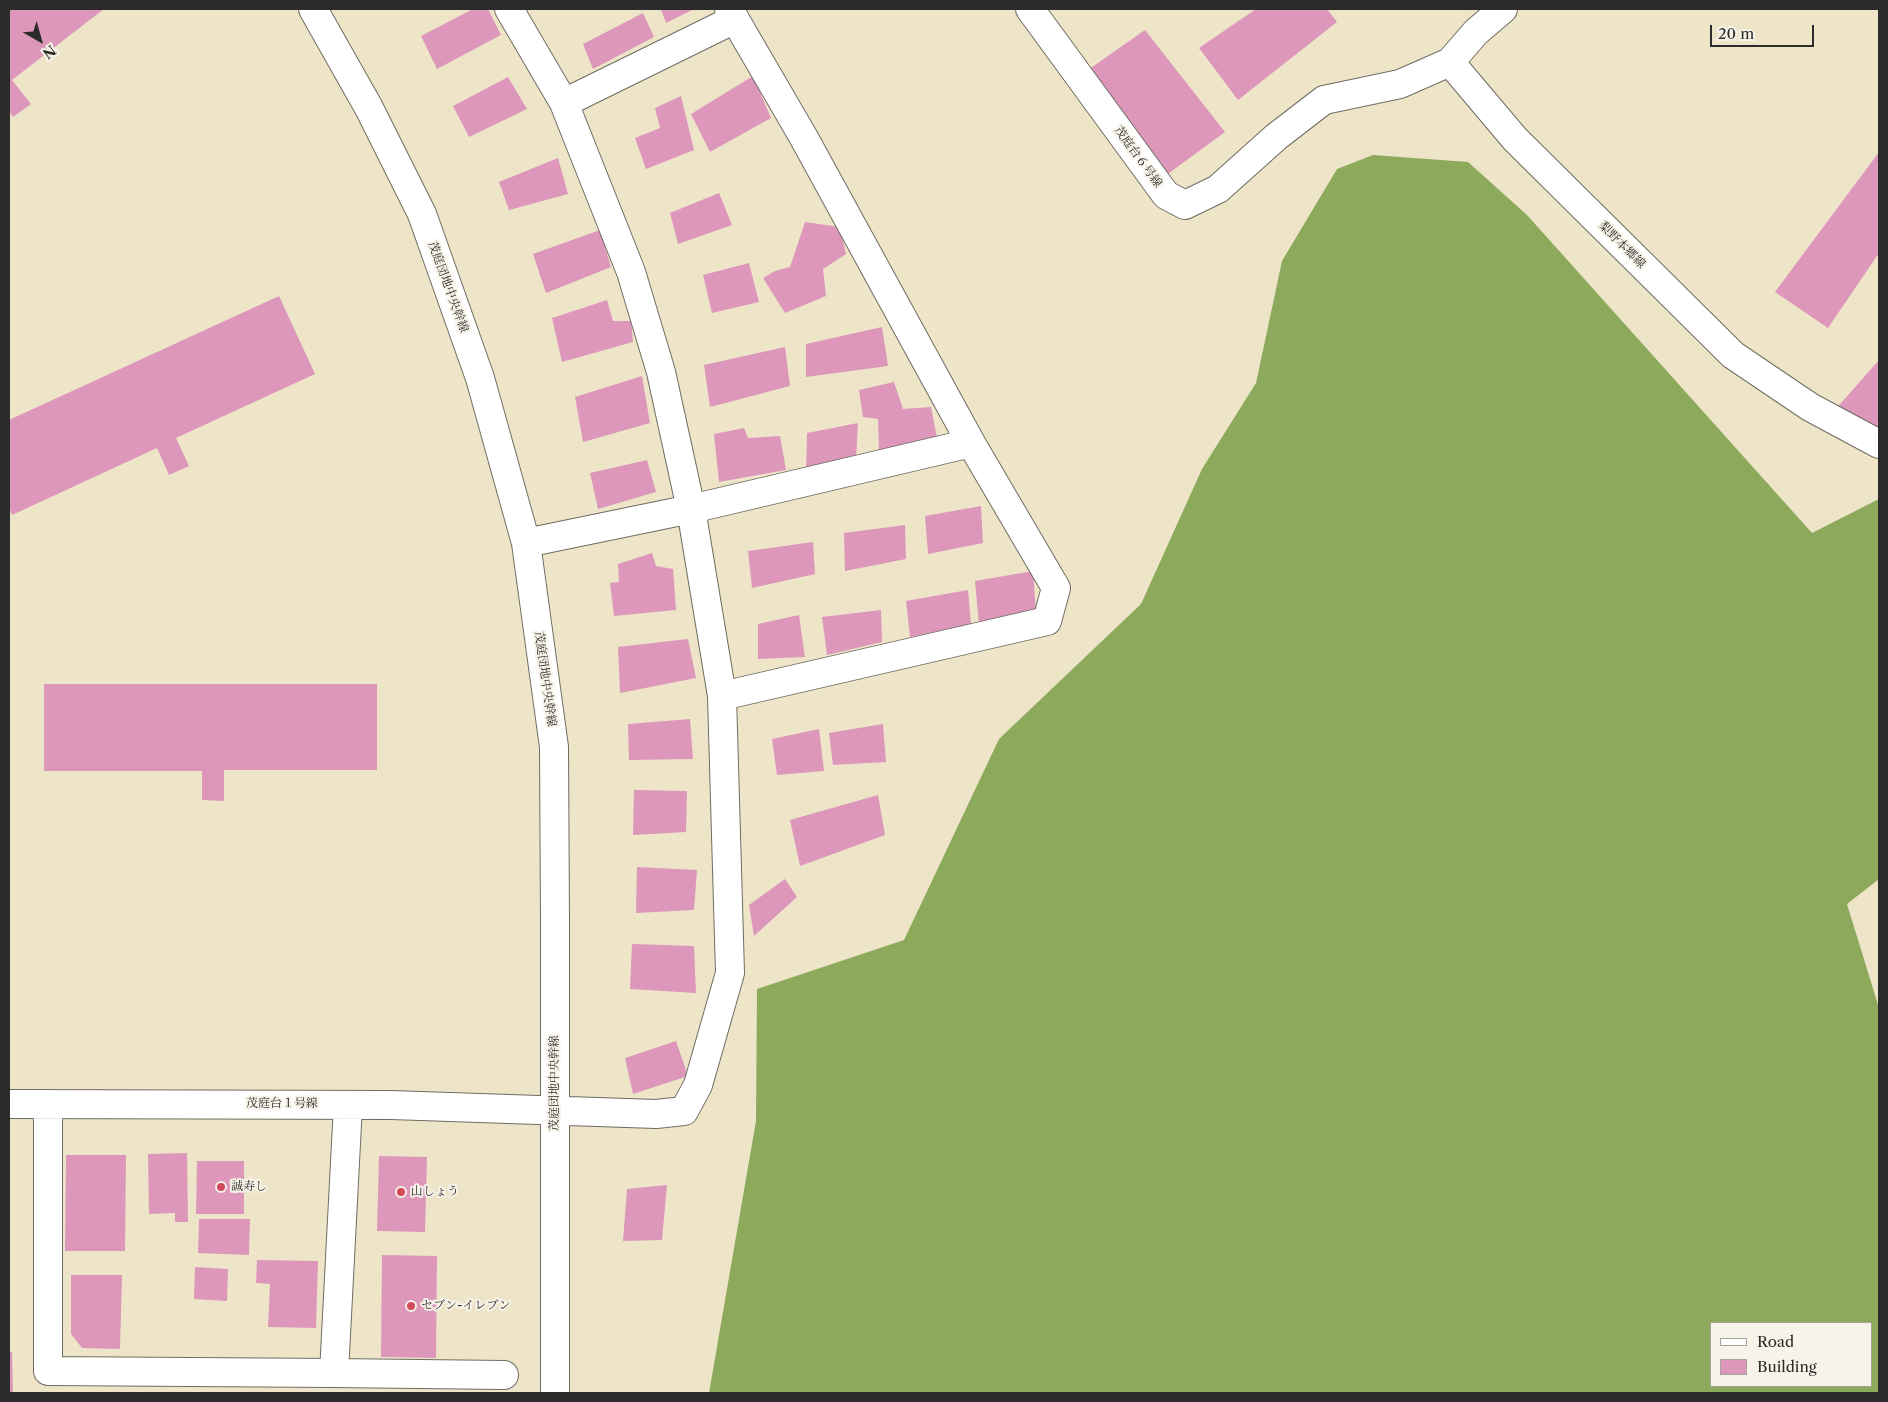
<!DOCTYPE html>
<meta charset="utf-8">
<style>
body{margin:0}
#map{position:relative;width:1888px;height:1402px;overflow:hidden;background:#eee5c9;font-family:"Libre Caslon Text",serif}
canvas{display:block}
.frame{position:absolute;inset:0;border:10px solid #2b2b2b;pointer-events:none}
.legend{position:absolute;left:1710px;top:1322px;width:162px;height:65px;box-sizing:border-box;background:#f7f3e8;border:1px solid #a5a39c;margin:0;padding:6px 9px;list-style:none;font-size:15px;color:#2b2b2b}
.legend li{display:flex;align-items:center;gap:10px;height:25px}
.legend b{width:25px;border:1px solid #a5a39c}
.north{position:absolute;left:15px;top:15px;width:50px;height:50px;-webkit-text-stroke:4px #f7f3e8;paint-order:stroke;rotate:142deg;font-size:14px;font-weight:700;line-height:20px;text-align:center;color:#2b2b2b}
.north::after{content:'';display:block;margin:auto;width:18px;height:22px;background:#2b2b2b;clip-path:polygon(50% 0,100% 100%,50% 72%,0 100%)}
.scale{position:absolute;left:1710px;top:25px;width:104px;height:22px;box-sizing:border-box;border:2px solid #2b2b2b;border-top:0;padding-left:6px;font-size:15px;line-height:18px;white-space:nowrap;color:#2b2b2b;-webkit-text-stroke:4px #f7f3e8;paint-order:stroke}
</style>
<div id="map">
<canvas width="1888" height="1402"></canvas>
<div class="frame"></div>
<ul class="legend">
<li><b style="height:6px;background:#fff"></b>Road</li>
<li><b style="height:14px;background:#dc97bb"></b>Building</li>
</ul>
<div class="north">N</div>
<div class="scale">20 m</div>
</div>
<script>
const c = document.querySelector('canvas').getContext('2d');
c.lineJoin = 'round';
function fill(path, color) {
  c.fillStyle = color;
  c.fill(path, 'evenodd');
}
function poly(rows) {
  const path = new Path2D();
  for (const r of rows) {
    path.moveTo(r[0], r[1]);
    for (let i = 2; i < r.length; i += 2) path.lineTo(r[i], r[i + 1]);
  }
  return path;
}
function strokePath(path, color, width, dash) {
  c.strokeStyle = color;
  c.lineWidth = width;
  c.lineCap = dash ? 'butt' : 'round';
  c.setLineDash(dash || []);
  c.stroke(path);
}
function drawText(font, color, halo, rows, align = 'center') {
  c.font = font + ' "Libre Caslon Text","Noto Serif JP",serif';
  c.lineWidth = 4;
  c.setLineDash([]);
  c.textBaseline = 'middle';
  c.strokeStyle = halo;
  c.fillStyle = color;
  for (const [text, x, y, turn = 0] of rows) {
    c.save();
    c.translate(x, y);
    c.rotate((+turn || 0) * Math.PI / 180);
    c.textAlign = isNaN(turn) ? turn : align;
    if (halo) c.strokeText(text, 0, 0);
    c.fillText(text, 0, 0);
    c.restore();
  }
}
fill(poly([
 [1373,155,1468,162,1527,215,1812,533,1879,499,1879,879,1847,904,1879,1008,1879,1393,709,1393,756,1121,757,989,904,940,999,739,1141,604,1202,469,1256,383,1282,261,1337,169],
 [1712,1323,1872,1323,1872,1386,1712,1386]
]), '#8ca95c');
fill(poly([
 [9,9,104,9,12,80,31,104,13,117,9,111],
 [473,9,488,9,501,35,437,69,421,36],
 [661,9,694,9,666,23],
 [1256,9,1327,9,1337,22,1238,100,1199,48],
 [643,13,654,37,593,69,583,44],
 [1145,30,1225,132,1165,176,1085,72],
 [753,76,771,118,710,152,691,114],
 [508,77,527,109,469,137,453,106],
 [681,96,694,150,646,169,635,138,660,128,655,108],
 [1879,152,1879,253,1828,328,1775,292],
 [558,158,568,194,509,210,499,182],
 [719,193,732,225,678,244,670,213],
 [805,222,840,227,846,254,823,269,826,296,785,313,763,278,775,271,790,267],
 [600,230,611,267,546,293,533,254],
 [749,263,759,302,712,313,703,275],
 [279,296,315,374,176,438,189,466,169,475,157,448,12,515,9,507,9,420],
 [607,300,613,321,631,321,633,342,562,362,552,318],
 [882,327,888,366,806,377,806,344],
 [785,347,790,386,710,407,704,365],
 [1879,360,1879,436,1834,411],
 [642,376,650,423,583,442,575,397],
 [894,382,903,409,931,407,938,443,879,455,878,419,863,417,859,390],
 [858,423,856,460,806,470,807,433],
 [744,428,748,438,780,436,786,470,719,482,714,434],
 [647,460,656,492,598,509,590,473],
 [981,506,983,543,928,554,925,516],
 [905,525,906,559,845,571,844,533],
 [813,542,815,574,752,588,748,551],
 [652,553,656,566,673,569,676,610,614,616,610,583,619,582,618,564],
 [1033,571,1036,612,979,625,975,581],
 [968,590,971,624,910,637,906,601],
 [881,610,882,642,827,655,822,617],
 [799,615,805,657,758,659,758,624],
 [688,639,696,678,620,693,618,647],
 [44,684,377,684,377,770,224,770,224,801,202,800,202,771,44,771],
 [690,719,693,759,629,760,628,724],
 [883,724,886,762,833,765,829,733],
 [819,729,824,771,777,775,772,739],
 [634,790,687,791,686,832,633,835],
 [878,795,885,835,800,866,790,820],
 [637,867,697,870,694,910,636,913],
 [785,879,797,897,754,936,749,905],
 [632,944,694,946,696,993,630,989],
 [676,1041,688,1076,633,1094,625,1058],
 [187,1153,188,1222,175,1222,175,1213,149,1214,148,1154],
 [66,1155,126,1155,125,1251,65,1251],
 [379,1156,427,1157,425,1232,377,1231],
 [197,1161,244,1161,244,1214,196,1214],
 [667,1185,662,1240,623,1241,627,1189],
 [199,1219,250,1219,249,1255,198,1253],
 [382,1255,437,1256,436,1358,381,1357],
 [257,1260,318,1261,316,1328,268,1327,270,1284,256,1283],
 [195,1267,228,1269,227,1301,194,1299],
 [71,1275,122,1275,120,1349,82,1348,71,1334],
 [9,1352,12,1352,13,1393,9,1393]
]), '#dc97bb');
const minor = poly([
 [313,9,369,108,422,214,480,378,526,543,554,747,555,921,555,1393],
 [1030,9,1166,195,1185,205,1218,189,1276,137,1324,100,1400,84,1450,62,1476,32,1503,9],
 [1450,62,1515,139,1733,355,1810,407,1879,444],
 [564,103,735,19],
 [526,543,691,509,971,443],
 [722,696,1047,621,1056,588,971,443,804,138,729,9],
 [9,1104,391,1105,656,1114,684,1111,698,1085,730,973,722,696,691,509,661,372,631,272,564,103,509,9],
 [48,1104,48,1371,334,1373,348,1105],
 [334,1373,504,1375]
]);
strokePath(minor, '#6f6c62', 30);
strokePath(minor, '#fff', 28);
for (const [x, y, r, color] of [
 [221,1187,5,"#d1495b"],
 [401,1192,5,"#d1495b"],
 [411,1306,5,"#d1495b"]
]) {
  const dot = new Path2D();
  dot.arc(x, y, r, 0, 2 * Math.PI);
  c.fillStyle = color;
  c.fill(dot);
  strokePath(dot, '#f7f3e8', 2);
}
drawText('12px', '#2b2b2b', '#f7f3e8', [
 ["茂庭台６号線",1138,157,54],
 ["梨野本郷線",1622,245,45],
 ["茂庭団地中央幹線",448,287,70],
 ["茂庭団地中央幹線",545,679,82],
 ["茂庭団地中央幹線",555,1083,-90],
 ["茂庭台１号線",282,1104]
]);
drawText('12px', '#2b2b2b', '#f7f3e8', [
 ["誠寿し",231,1187],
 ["山しょう",411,1192],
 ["セブン-イレブン",421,1306]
], 'left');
</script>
